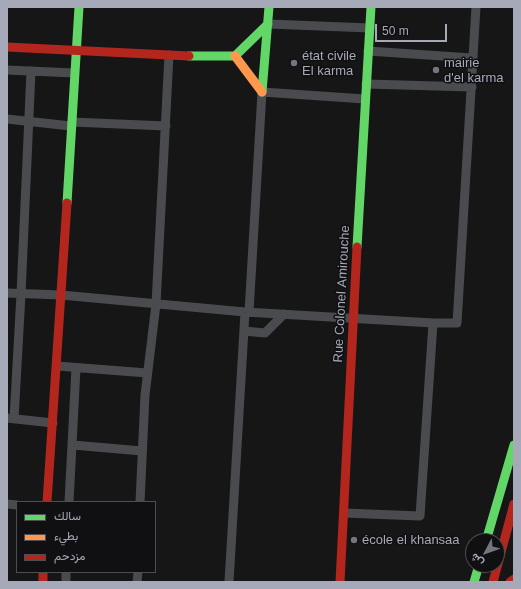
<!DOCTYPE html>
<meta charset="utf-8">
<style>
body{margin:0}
#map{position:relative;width:521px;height:589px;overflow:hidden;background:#161616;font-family:Helvetica,Vazirmatn,sans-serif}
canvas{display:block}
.frame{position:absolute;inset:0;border:8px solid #a6aab8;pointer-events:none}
.legend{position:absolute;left:16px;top:501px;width:140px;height:72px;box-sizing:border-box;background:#101012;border:1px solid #4c4e54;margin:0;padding:5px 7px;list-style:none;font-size:12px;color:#a6aab8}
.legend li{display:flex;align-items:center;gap:8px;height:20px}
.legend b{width:20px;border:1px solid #4c4e54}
.north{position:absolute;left:465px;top:533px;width:40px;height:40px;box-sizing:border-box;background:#101012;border:1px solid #4c4e54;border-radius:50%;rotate:229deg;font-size:11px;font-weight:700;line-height:16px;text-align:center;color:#a6aab8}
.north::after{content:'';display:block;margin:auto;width:14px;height:18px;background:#74767f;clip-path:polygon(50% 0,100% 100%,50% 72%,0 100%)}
.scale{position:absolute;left:375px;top:24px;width:72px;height:18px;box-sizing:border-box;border:2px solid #a6aab8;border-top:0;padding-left:5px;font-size:12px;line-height:14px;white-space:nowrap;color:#a6aab8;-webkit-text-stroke:3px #101012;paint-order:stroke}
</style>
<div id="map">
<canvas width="521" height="589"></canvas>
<div class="frame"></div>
<ul class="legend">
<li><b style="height:5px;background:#63d668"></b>سالك</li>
<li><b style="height:5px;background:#ff974d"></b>بطيء</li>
<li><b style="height:5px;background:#b3261e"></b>مزدحم</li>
</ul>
<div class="north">ش</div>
<div class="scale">50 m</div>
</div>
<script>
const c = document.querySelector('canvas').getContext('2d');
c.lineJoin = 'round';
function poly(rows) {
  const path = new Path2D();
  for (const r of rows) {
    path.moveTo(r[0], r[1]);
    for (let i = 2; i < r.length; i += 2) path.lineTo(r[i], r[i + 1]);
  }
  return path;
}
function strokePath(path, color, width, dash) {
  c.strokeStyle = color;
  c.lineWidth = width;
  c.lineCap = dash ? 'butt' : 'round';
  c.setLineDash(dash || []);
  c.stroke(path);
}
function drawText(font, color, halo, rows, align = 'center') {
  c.font = font + ' Helvetica,sans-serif';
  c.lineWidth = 3;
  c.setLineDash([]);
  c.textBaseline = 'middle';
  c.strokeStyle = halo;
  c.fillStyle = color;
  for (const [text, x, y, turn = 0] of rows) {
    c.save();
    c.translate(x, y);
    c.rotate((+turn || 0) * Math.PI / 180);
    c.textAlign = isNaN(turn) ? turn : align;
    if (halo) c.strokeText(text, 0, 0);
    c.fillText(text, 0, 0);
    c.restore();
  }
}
strokePath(poly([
 [268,24,370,28],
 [368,51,472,58],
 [7,70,74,73],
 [366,84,472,87],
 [7,119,71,126],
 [72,122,166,126],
 [7,293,61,295,245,312,433,323,457,323,476,7],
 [249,312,262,92,365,99],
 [244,331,265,333,284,314],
 [57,366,147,373],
 [7,418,53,423],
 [14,419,21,294,31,71],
 [73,445,142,451],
 [69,502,76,368],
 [140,502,145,395,156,304,169,55],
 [7,504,17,505],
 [344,513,420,516,433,323],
 [66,582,66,572],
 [137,582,138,572],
 [229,582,245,312]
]), '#4a4b4f', 9);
strokePath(poly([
 [189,56,235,56,268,24],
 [262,92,269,7],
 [67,203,79,7],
 [357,247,371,7],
 [486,541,514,445],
 [474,582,479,565]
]), '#63d668', 9);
strokePath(poly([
 [235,56,262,92]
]), '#ff974d', 9);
strokePath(poly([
 [7,47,189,56],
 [47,502,67,203],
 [43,572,43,582],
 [340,582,357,247],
 [493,582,514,504],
 [510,582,514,579]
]), '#b3261e', 9);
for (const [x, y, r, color] of [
 [294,63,4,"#74767f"],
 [436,70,4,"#74767f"],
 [354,540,4,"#74767f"]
]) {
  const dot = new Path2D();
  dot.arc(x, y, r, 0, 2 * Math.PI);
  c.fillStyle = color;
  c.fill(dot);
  strokePath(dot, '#101012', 1.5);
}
drawText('13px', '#a6aab8', '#101012', [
 ["état civile",302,56],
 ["El karma",302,71],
 ["mairie",444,63],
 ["d'el karma",444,78],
 ["école el khansaa",362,540]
], 'left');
drawText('13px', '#a6aab8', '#101012', [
 ["Rue Colonel Amirouche",342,294,-87]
]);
</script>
